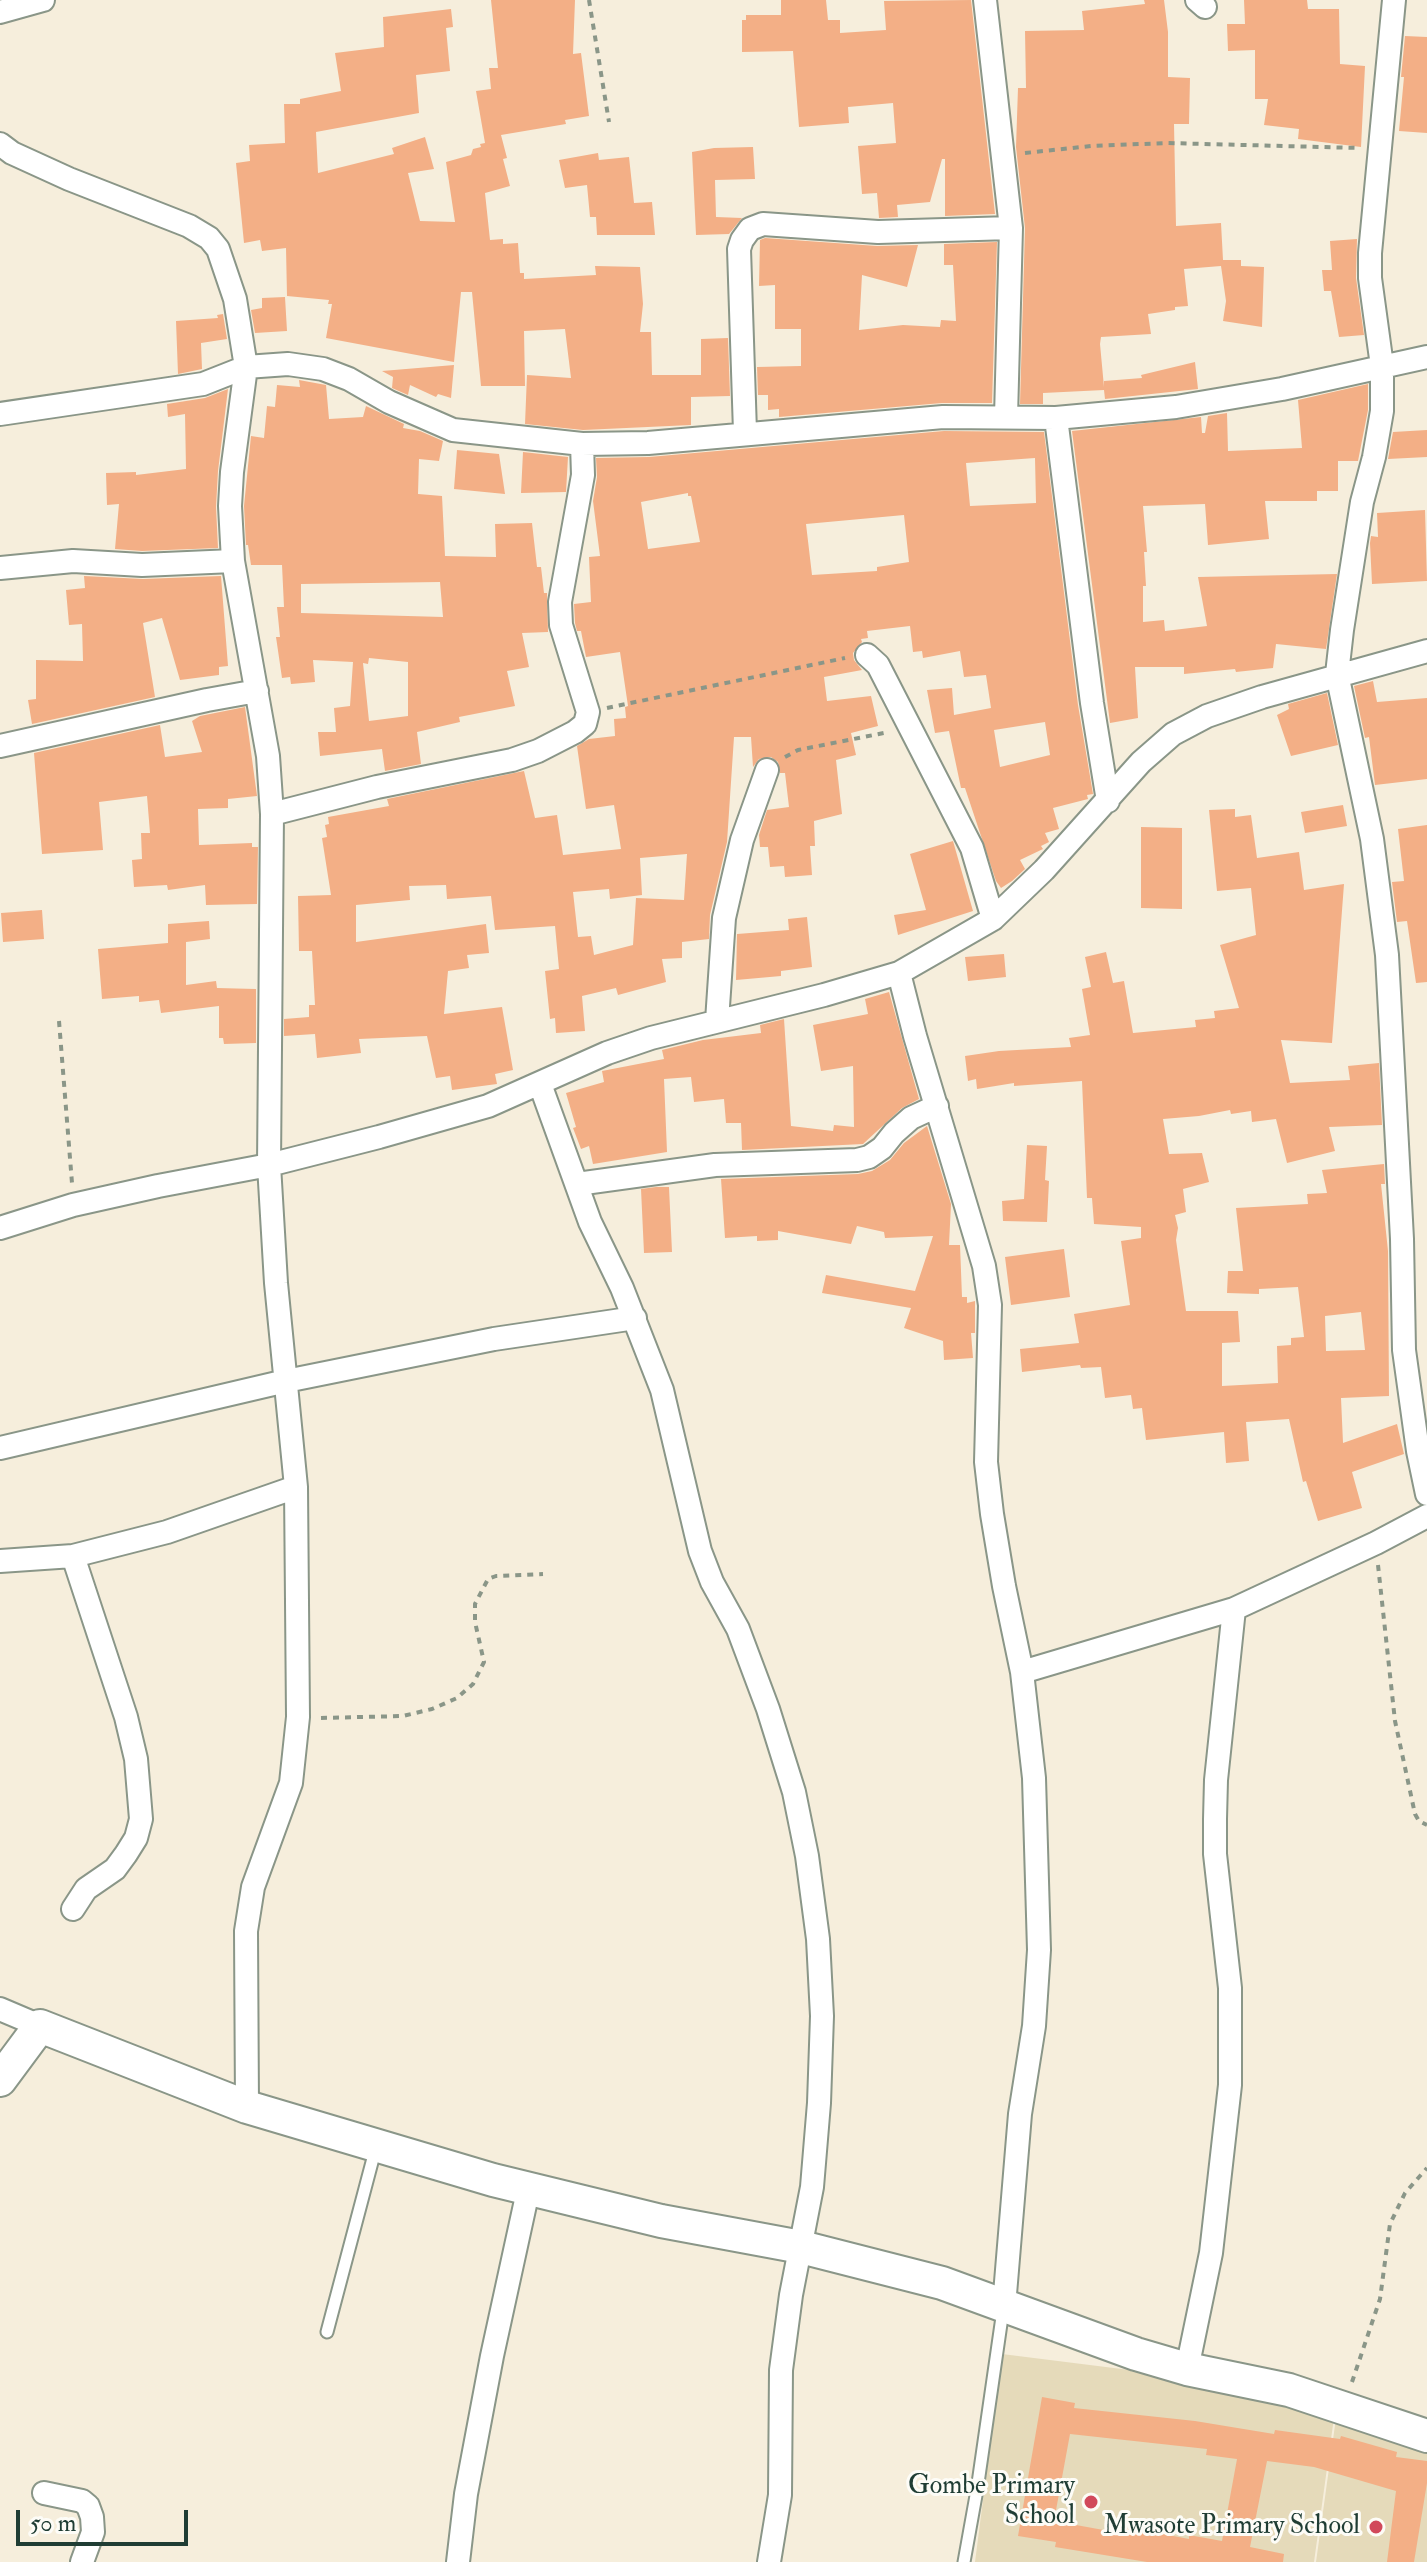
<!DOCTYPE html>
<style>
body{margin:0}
#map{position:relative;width:1427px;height:2562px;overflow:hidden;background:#f6eedc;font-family:"IM FELL Double Pica",serif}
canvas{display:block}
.scale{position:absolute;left:16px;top:2510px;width:172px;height:36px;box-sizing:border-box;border:4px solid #1f3d34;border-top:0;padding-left:10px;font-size:24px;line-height:28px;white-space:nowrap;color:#1f3d34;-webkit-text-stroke:6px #fdfcf7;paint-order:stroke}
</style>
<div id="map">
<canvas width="1427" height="2562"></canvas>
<div class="scale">50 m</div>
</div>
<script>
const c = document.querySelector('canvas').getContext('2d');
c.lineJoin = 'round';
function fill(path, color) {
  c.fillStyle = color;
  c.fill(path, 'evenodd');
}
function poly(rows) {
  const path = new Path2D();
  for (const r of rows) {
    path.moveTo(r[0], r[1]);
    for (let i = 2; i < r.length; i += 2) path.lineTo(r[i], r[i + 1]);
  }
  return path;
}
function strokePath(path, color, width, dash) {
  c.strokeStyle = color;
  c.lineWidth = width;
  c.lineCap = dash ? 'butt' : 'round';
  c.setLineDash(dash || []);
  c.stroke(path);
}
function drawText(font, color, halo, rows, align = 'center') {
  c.font = font + ' "IM FELL Double Pica",serif';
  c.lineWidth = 6;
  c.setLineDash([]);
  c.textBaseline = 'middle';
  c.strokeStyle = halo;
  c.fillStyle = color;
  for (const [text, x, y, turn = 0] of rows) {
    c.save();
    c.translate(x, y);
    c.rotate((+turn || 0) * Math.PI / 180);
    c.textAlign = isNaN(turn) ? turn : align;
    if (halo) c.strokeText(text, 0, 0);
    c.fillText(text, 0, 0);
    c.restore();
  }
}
fill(poly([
 [1002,2354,1337,2396,1314,2562,975,2562],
 [1336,2418,1427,2439,1427,2562,1316,2562]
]), '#e5daba');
fill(poly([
 [491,0,575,0,573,54,581,53,589,116,565,120,566,124,501,135,507,158,503,159,510,186,485,193,490,240,503,239,503,244,518,243,520,273,524,273,524,279,596,275,595,266,640,267,643,304,640,332,651,332,652,375,701,375,701,339,728,338,730,396,691,397,691,425,583,430,525,424,527,375,571,378,565,329,524,331,525,386,481,386,472,292,461,292,454,362,326,338,332,304,328,304,329,300,287,296,286,248,262,251,260,240,244,243,236,163,250,161,249,145,285,143,284,104,300,104,300,99,341,91,335,53,384,47,383,17,451,9,453,27,446,28,450,71,416,75,419,113,316,132,318,173,394,154,392,148,425,137,434,169,408,173,420,221,455,222,446,162,471,155,473,149,481,147,480,144,485,143,476,91,491,89,489,68,498,68],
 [781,0,826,0,828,20,840,20,840,33,886,30,884,1,971,0,995,214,945,216,945,159,942,159,930,202,897,205,898,217,879,218,877,193,862,194,858,146,896,143,893,103,848,107,849,123,799,127,793,51,742,52,742,20,746,20,746,15,781,15],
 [1144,0,1164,0,1168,32,1168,77,1190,78,1189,124,1174,124,1176,226,1221,223,1223,260,1241,260,1241,266,1264,267,1262,327,1223,321,1226,301,1221,266,1184,269,1188,306,1175,307,1175,310,1148,314,1151,334,1101,337,1100,344,1104,387,1104,381,1142,378,1141,375,1195,362,1198,389,1105,399,1104,390,1043,393,1043,404,1020,404,1025,228,1016,147,1018,88,1026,88,1025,31,1084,30,1082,11,1145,4],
 [1244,0,1307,0,1308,9,1339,9,1340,64,1365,66,1361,147,1298,139,1299,129,1264,125,1268,99,1255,99,1255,50,1228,51,1227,24,1245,24],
 [1405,36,1427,37,1427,133,1399,131,1404,77,1401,77],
 [753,147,755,179,715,180,716,217,742,218,729,234,696,235,692,152,714,148],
 [598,153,599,160,629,157,634,203,652,202,655,235,597,235,596,217,590,217,587,185,565,188,559,160],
 [765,238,877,246,918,245,907,287,862,275,859,330,903,325,940,327,941,320,956,321,953,265,944,265,944,244,997,242,992,403,942,403,779,417,779,409,768,410,768,395,758,395,757,367,801,366,801,329,775,329,775,285,759,286,760,240],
 [1357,239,1356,278,1364,335,1339,337,1331,291,1324,291,1322,270,1332,270,1330,241],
 [285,297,287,331,255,333,251,310,262,308,262,298],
 [223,314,227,339,201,343,202,369,178,374,176,321,218,318,217,315],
 [454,365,451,398,438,394,436,397,410,385,408,395,392,388,393,377,382,371],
 [299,380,326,385,329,419,363,417,366,406,404,424,403,428,420,431,443,441,439,461,419,459,418,494,442,496,445,556,496,557,495,524,532,523,537,567,541,567,544,593,547,593,548,632,522,633,529,667,507,671,515,706,459,717,460,722,417,732,421,764,385,771,382,749,320,756,318,732,336,732,334,708,350,706,353,662,313,660,315,682,291,684,290,677,282,678,276,637,280,637,277,607,284,607,282,565,251,565,248,545,246,545,244,506,251,436,264,438,267,406,275,407,277,385,300,387],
 [440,582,443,617,301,613,301,584],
 [369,658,408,662,408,716,369,721,363,663,368,664],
 [1368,384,1368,410,1358,461,1338,461,1338,491,1317,491,1317,501,1265,501,1269,539,1208,545,1205,504,1143,506,1147,552,1144,552,1146,586,1143,586,1143,622,1164,620,1165,631,1207,626,1198,577,1337,574,1326,649,1276,644,1273,668,1236,672,1235,669,1184,674,1184,667,1135,667,1138,718,1110,723,1072,431,1201,417,1202,433,1205,433,1208,416,1227,413,1228,451,1302,448,1298,400],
 [228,389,218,471,216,507,218,548,142,551,115,549,119,504,107,505,106,473,136,472,136,475,186,469,185,414,168,417,167,404,205,398],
 [1427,430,1427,457,1388,459,1393,432],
 [944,431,1044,432,1078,705,1093,794,1087,795,1088,799,1053,808,1059,829,1045,833,1049,842,1041,846,1043,849,1020,860,1025,869,1012,881,1001,888,996,881,965,788,961,788,949,731,935,733,927,690,952,688,954,715,991,708,986,675,964,677,960,651,923,658,922,651,913,652,910,626,867,631,868,638,861,639,862,642,853,653,854,660,862,670,824,677,827,701,871,696,878,726,851,733,856,755,836,760,842,814,814,821,815,846,810,846,812,875,785,877,784,866,770,867,768,847,760,847,759,835,767,810,789,807,785,773,780,773,778,762,771,757,759,759,753,767,751,737,734,737,727,842,710,915,709,939,682,942,682,958,662,959,666,982,618,995,616,988,582,996,585,1031,556,1033,555,1018,550,1019,545,971,559,969,555,926,495,930,491,896,447,899,446,885,409,886,410,900,356,905,356,942,486,924,489,953,467,955,469,968,448,971,444,1014,502,1007,513,1070,495,1074,497,1084,452,1090,450,1076,436,1078,427,1036,359,1039,361,1053,317,1058,315,1034,284,1036,284,1019,309,1017,309,1005,315,1005,312,951,299,951,298,896,331,895,322,838,327,837,325,825,329,824,328,817,389,806,387,799,524,771,535,818,557,815,563,855,621,849,614,805,586,809,577,746,589,739,615,736,614,719,626,718,625,707,628,706,620,652,586,657,581,631,577,631,575,623,574,604,591,602,589,557,600,556,593,501,597,477,596,458,649,457],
 [1035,458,1036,503,970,506,966,463],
 [688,493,688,496,691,496,700,542,648,549,641,502],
 [904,515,909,562,877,567,877,571,812,575,806,524],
 [1045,722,1050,755,1000,767,994,730],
 [687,854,684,900,636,898,633,945,594,955,591,936,578,937,573,892,609,889,610,899,642,895,640,858],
 [457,450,499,454,505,494,454,489],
 [523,452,568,457,566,492,521,493],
 [1425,510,1427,581,1372,584,1370,543,1371,536,1378,537,1377,513],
 [84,576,143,579,221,576,228,666,219,667,219,675,180,680,162,618,143,623,155,697,32,724,28,700,36,699,36,660,83,661,82,624,69,625,66,590,85,588],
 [1373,681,1377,702,1427,698,1427,779,1375,785,1369,737,1365,738,1354,686],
 [1327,693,1338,745,1291,756,1277,715,1289,709,1288,704],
 [245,707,257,796,228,799,228,808,198,809,199,845,252,843,252,847,258,847,257,904,206,905,205,885,168,890,167,885,134,887,132,860,142,859,141,833,150,833,147,796,99,802,103,850,42,854,34,753,160,725,165,757,202,752,192,721,200,716],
 [1343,805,1347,826,1305,833,1301,812],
 [1235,809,1235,817,1251,815,1257,858,1299,852,1304,890,1344,884,1332,1043,1281,1040,1290,1083,1350,1080,1348,1066,1379,1063,1382,1125,1329,1127,1335,1151,1287,1163,1276,1119,1252,1122,1251,1111,1231,1114,1230,1110,1199,1116,1163,1119,1169,1154,1202,1153,1209,1182,1183,1189,1186,1212,1175,1215,1178,1228,1176,1240,1186,1311,1238,1311,1240,1342,1222,1343,1222,1386,1278,1383,1277,1346,1291,1345,1291,1338,1304,1337,1298,1287,1259,1289,1259,1294,1227,1293,1228,1271,1243,1271,1236,1208,1308,1204,1307,1194,1327,1193,1322,1170,1384,1164,1385,1184,1381,1184,1388,1251,1389,1396,1341,1398,1343,1443,1397,1424,1404,1454,1352,1472,1362,1508,1318,1521,1306,1481,1303,1482,1289,1419,1246,1422,1249,1461,1226,1463,1224,1432,1146,1440,1142,1408,1133,1409,1131,1395,1105,1398,1101,1367,1081,1368,1080,1365,1022,1372,1020,1349,1079,1343,1074,1314,1130,1305,1121,1241,1141,1238,1141,1227,1094,1224,1092,1198,1087,1198,1082,1081,1014,1086,1014,1083,977,1089,976,1079,968,1081,965,1056,999,1051,1071,1047,1069,1038,1090,1035,1082,989,1091,987,1085,957,1106,952,1113,983,1124,981,1133,1033,1196,1027,1195,1020,1215,1018,1214,1011,1239,1008,1220,945,1256,935,1251,888,1217,891,1209,810],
 [1361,1312,1365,1350,1326,1351,1325,1316],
 [1427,825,1427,982,1416,983,1407,921,1397,922,1392,882,1404,881,1398,829],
 [1141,827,1182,828,1182,909,1141,908],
 [953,841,973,911,898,935,894,915,926,910,910,854],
 [42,910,44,939,3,942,1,913],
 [807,917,812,967,781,971,781,976,736,980,737,934,789,930,788,919],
 [209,921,210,939,186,942,186,985,216,981,217,988,256,989,256,1043,224,1044,223,1038,219,1038,219,1006,161,1013,159,1000,139,1002,139,996,102,999,98,949,168,943,168,924],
 [1004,954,1006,977,968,981,965,957],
 [889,992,919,1099,902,1108,863,1144,742,1150,741,1123,726,1123,724,1099,694,1102,691,1077,664,1079,667,1152,593,1164,589,1146,581,1149,573,1128,576,1127,566,1093,604,1082,602,1071,664,1059,662,1050,703,1040,761,1033,760,1025,784,1019,791,1126,833,1131,834,1125,854,1127,853,1066,821,1071,813,1025,868,1014,865,999],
 [927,1126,951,1204,949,1245,960,1245,962,1297,967,1297,967,1303,975,1301,975,1333,971,1333,973,1358,944,1360,943,1341,904,1328,911,1308,822,1293,826,1275,915,1291,933,1236,885,1238,884,1232,857,1226,851,1244,778,1231,778,1240,757,1241,757,1236,725,1238,721,1179,858,1174,872,1171,890,1160,904,1143],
 [1027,1145,1047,1146,1045,1180,1049,1181,1047,1222,1003,1221,1002,1201,1024,1199],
 [656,1187,669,1187,672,1252,644,1253,641,1189],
 [1064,1249,1070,1297,1011,1305,1005,1257],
 [1042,2397,1075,2403,1074,2408,1195,2421,1274,2434,1275,2430,1340,2439,1341,2436,1397,2452,1396,2457,1427,2461,1427,2483,1414,2562,1387,2562,1396,2491,1314,2467,1267,2461,1250,2547,1284,2554,1283,2562,1147,2562,1055,2547,1056,2542,1018,2536],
 [1070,2434,1207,2449,1206,2455,1237,2459,1222,2541,1189,2535,1189,2539,1121,2526,1120,2533,1054,2521]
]), '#f3af86');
const lane = poly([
 [327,2332,376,2147],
 [964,2562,977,2490,1003,2310]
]);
const street = poly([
 [985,0,1011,228,1006,417],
 [1197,0,1205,7],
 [1394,0,1370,253,1370,278,1382,366,1382,411,1374,457,1362,502,1342,630,1337,674,1372,839,1387,955,1402,1239,1404,1350,1418,1451,1427,1494],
 [0,12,43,0],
 [0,144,12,153,69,179,189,226,209,238,218,249,235,299,246,367,232,472,230,506,233,561,268,756,272,814,269,1165,276,1283,296,1487,298,1717,291,1783,253,1887,246,1931,247,2107],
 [0,414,203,384,246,367,288,364,323,369,349,379,389,402,453,430,582,444,648,443,943,417,1056,418,1176,407,1282,389,1427,357],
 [1056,418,1092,703,1108,801],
 [745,432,739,249,742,240,750,229,763,224,878,232,1011,228],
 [0,568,73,561,142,565,233,561],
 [867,655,878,665,972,848,993,919],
 [0,746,207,700,257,691],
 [272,814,377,787,512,760,538,751,575,732,585,724,588,712,561,625,560,602,583,475,582,444],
 [899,973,915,1036,984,1266,990,1305,986,1462,992,1514,1004,1586,1022,1672,1034,1778,1039,1950,1034,2026,1020,2114,1004,2306],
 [717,1021,724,918,742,840,767,770],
 [540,1084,590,1222,622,1288,662,1390,700,1551,712,1582,738,1629,768,1709,794,1792,807,1856,818,1939,822,2016,819,2103,812,2187,791,2295,781,2370,780,2495,769,2562],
 [577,1184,715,1165,857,1160,869,1157,882,1148,894,1133,911,1118,937,1106],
 [0,1228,73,1205,158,1186,269,1165,379,1137,488,1106,607,1053,651,1038,824,995,899,973,993,919,1044,870,1141,762,1173,734,1207,716,1262,697,1427,651],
 [0,1448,286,1381,494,1339,635,1318],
 [0,1561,73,1556,167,1532,296,1487],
 [1022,1672,1234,1609,1376,1543,1427,1516],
 [73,1909,86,1889,115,1869,126,1854,136,1838,141,1819,136,1759,126,1717,73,1556],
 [0,2009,40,2026],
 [1187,2369,1211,2253,1230,2085,1230,1988,1215,1854,1215,1819,1216,1780,1234,1609],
 [44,2493,82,2501,88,2506,92,2517,93,2532,82,2562],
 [458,2562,466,2494,492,2356,528,2191]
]);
const secondary = poly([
 [0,2080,40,2026,247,2107,493,2180,661,2221,801,2247,942,2283,1136,2354,1187,2369,1289,2390,1427,2436]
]);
strokePath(lane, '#8a9688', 15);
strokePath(street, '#8a9688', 26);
strokePath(secondary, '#8a9688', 36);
strokePath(poly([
 [589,0,609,122],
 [1025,153,1091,146,1167,143,1360,148],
 [607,708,845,658],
 [785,757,798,750,889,732],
 [59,1021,72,1183],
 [1378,1565,1395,1721,1415,1814,1419,1821,1427,1825],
 [321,1718,403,1716,432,1709,457,1698,473,1684,484,1662,475,1622,475,1604,488,1579,496,1576,543,1574],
 [1352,2382,1380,2299,1390,2224,1405,2193,1427,2168]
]), '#8a9688', 4, [6, 6]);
strokePath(lane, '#fff', 11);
strokePath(street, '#fff', 22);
strokePath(secondary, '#fff', 32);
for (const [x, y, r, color] of [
 [1091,2502,8,"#d1495b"],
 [1376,2527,8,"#d1495b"]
]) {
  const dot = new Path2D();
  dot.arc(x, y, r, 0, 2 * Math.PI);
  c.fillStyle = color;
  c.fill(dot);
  strokePath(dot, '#fdfcf7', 3);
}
drawText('26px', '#1f3d34', '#fdfcf7', [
 ["Gombe Primary",1075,2487],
 ["School",1075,2517],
 ["Mwasote Primary School",1360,2527]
], 'right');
</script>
